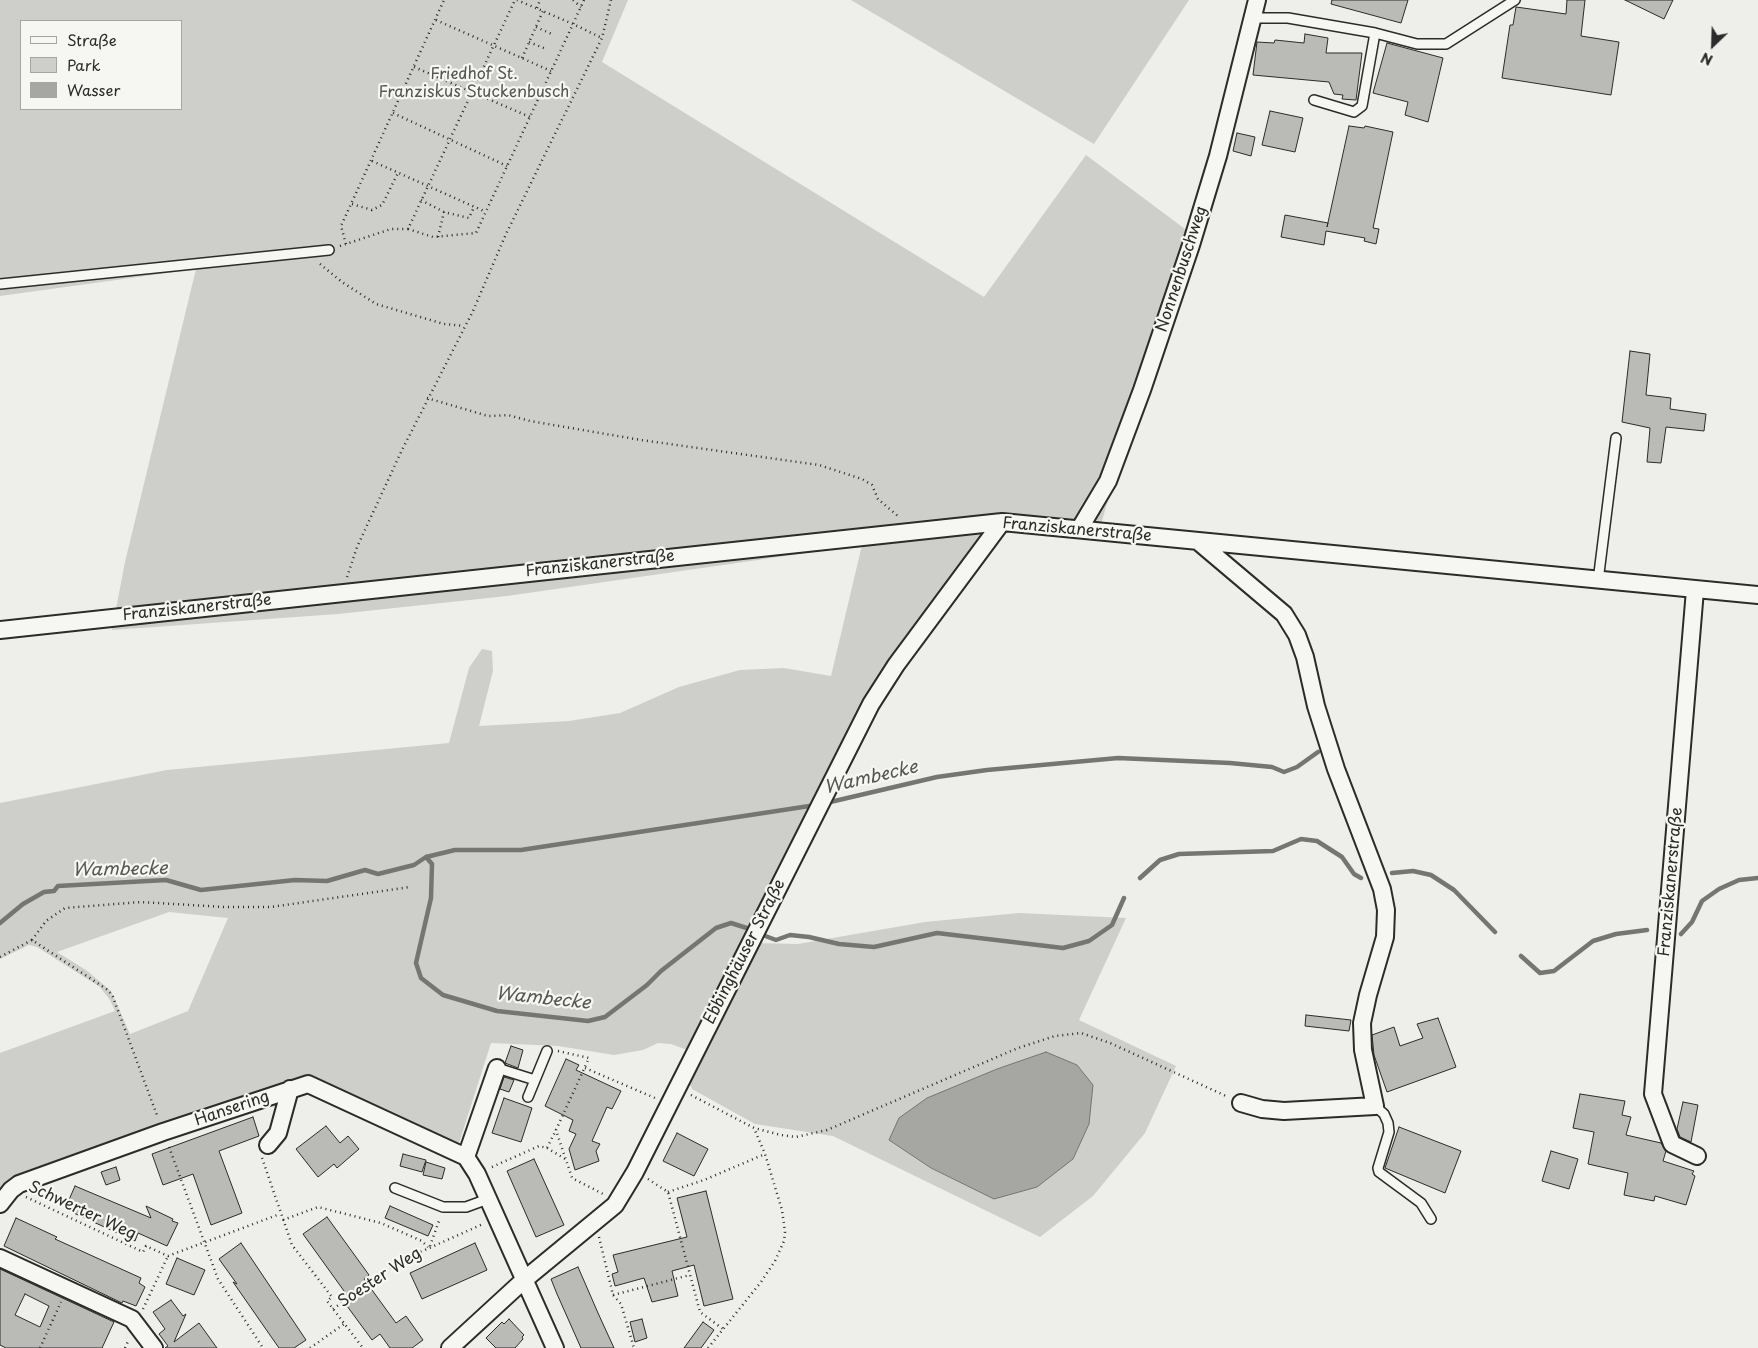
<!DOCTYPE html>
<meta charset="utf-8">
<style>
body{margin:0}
#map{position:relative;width:1758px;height:1348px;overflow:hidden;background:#eeeeea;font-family:"Playpen Sans",sans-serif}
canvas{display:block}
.legend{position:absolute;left:20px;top:20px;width:162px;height:90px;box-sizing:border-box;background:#f6f6f2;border:1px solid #a5a5a2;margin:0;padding:6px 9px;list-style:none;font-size:15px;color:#2b2b2b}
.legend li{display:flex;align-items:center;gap:10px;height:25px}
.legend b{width:25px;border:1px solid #a5a5a2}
.north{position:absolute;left:1688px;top:20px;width:50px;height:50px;-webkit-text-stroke:4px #f6f6f2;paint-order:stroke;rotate:204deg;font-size:14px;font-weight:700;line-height:20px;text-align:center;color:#2b2b2b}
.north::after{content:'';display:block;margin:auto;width:18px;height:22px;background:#2b2b2b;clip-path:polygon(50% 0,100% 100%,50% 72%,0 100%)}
</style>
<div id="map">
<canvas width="1758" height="1348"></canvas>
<ul class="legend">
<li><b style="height:6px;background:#f6f6f2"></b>Straße</li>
<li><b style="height:14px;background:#cececa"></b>Park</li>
<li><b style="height:14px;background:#a6a6a3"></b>Wasser</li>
</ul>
<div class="north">N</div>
</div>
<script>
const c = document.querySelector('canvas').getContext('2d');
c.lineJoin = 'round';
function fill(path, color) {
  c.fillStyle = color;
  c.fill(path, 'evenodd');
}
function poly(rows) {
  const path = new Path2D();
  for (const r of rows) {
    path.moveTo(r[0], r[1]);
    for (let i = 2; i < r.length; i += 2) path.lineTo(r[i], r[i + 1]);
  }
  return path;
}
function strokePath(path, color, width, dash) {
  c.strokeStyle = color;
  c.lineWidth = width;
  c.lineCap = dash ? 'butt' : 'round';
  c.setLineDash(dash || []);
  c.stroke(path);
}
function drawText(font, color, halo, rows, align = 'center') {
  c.font = font + ' "Playpen Sans",sans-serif';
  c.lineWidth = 4.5;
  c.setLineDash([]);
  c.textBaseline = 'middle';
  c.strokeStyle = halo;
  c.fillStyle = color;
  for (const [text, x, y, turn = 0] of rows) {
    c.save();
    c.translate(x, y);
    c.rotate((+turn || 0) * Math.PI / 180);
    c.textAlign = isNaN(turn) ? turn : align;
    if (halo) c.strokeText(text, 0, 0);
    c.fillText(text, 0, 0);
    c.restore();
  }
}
fill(poly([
 [0,0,628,0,602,62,984,297,1086,155,1201,241,1118,467,1101,524,1004,530,885,690,755,943,798,944,925,922,1019,913,1126,918,1079,1020,1176,1066,1145,1133,1093,1196,1040,1237,833,1136,755,1124,692,1089,688,1080,698,1054,671,1044,658,1043,643,1050,614,1055,558,1046,491,1043,459,1143,304,1076,37,1169,17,1177,0,1187,0,1053,115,1011,110,1000,100,987,37,947,29,945,0,959,0,803,167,770,449,743,469,668,482,649,492,651,493,671,479,726,569,721,620,713,679,687,740,670,784,668,831,676,862,545,507,596,338,614,112,630,125,562,196,269,0,296],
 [21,21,181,21,181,109,21,109],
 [169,912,228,918,188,1011,130,1034,111,991,86,970,57,952],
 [889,1140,994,1199,931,1168],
 [851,0,1189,0,1094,144]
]), '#cececa');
const water = poly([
 [1046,1052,1077,1065,1093,1085,1089,1124,1073,1159,1037,1187,994,1199,931,1168,889,1140,899,1118,927,1098,997,1069,1046,1052]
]);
fill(water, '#a6a6a3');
strokePath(water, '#757573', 1);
strokePath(poly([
 [826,803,937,777,987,770,1118,758,1230,763,1272,767,1284,772,1297,767,1318,752],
 [426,857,432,864,431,898,416,963,421,978,443,995,497,1011,588,1021,605,1017,647,985,661,971,716,928,731,923,753,930],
 [1392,873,1413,871,1431,875,1454,890,1495,932],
 [1140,878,1160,860,1179,854,1273,851,1301,839,1317,841,1342,857,1354,874,1361,878],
 [0,923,23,904,44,892,54,891,58,886,166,880,201,890,295,880,327,881,365,870,378,874,414,865,426,857,455,850,521,850,816,805],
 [760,934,776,940,790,935,809,937,839,944,874,947,937,933,1063,948,1089,941,1112,925,1124,898],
 [1681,934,1692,922,1702,901,1719,889,1739,880,1758,878],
 [1521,956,1540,973,1554,971,1593,941,1616,934,1647,930]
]), '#757573', 4.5);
const building = poly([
 [1332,0,1408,0,1401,23,1331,4,1332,0],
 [1567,0,1585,0,1581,36,1619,42,1611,95,1502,78,1510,25,1513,25,1516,7,1566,14,1567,0],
 [1625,0,1673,0,1664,19,1625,0],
 [1305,34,1328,38,1326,53,1362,53,1356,100,1342,99,1343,95,1334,94,1329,82,1253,75,1257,42,1274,43,1275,40,1304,43,1305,34],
 [1387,43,1443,58,1428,122,1405,115,1408,102,1373,93,1387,43],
 [1270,111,1303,118,1295,152,1262,145,1270,111],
 [1349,126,1364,128,1365,126,1393,132,1373,228,1379,229,1376,244,1364,241,1365,238,1326,231,1324,245,1281,237,1285,215,1328,223,1327,227,1349,126],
 [1237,133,1255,137,1251,156,1233,151,1237,133],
 [1630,351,1650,354,1646,395,1671,398,1670,409,1706,414,1704,431,1666,427,1661,463,1647,462,1650,428,1622,422,1630,351],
 [1306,1015,1351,1020,1349,1031,1305,1026,1306,1015],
 [1438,1018,1456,1067,1387,1092,1374,1055,1372,1035,1394,1027,1400,1046,1423,1038,1417,1024,1438,1018],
 [511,1046,523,1050,518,1068,505,1063,511,1046],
 [566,1059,579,1065,576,1070,621,1091,612,1109,607,1107,592,1141,600,1144,596,1151,599,1161,575,1170,569,1149,576,1134,569,1131,573,1120,545,1106,566,1059],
 [504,1077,514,1080,509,1092,500,1089,504,1077],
 [1580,1094,1625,1101,1622,1115,1631,1117,1626,1135,1661,1143,1666,1151,1663,1161,1694,1171,1692,1174,1695,1176,1686,1205,1655,1196,1654,1201,1624,1195,1628,1173,1588,1164,1594,1132,1573,1128,1580,1094],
 [504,1098,532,1108,521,1142,492,1133,504,1098],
 [1683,1102,1698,1105,1691,1142,1680,1137,1677,1129,1683,1102],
 [253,1117,259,1136,219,1151,242,1213,211,1225,193,1174,163,1185,152,1154,253,1117],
 [326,1126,340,1143,348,1136,359,1149,337,1168,334,1164,318,1177,296,1149,326,1126],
 [1399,1127,1461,1151,1445,1193,1385,1168,1399,1127],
 [677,1133,708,1149,694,1176,663,1161,677,1133],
 [1551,1151,1578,1159,1569,1189,1542,1181,1551,1151],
 [403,1154,426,1160,422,1172,400,1166,403,1154],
 [534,1159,564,1225,536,1237,507,1171,534,1159],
 [426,1162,445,1168,442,1179,423,1175,426,1162],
 [116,1167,120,1180,106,1185,101,1172,116,1167],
 [75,1186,151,1218,146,1206,173,1219,172,1221,178,1223,167,1246,138,1233,135,1241,65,1209,75,1186],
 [706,1191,733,1299,704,1306,694,1265,672,1271,678,1296,652,1302,644,1278,615,1286,612,1274,618,1272,613,1255,687,1237,677,1198,706,1191],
 [390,1206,433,1225,428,1236,385,1218,390,1206],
 [327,1217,369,1275,364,1279,396,1323,406,1316,423,1340,412,1348,390,1348,380,1334,372,1340,347,1306,352,1302,303,1234,327,1217],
 [16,1218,57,1237,55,1239,141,1278,139,1283,145,1287,136,1306,123,1301,122,1303,4,1246,16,1218],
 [241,1243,306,1340,294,1348,279,1348,233,1282,237,1284,219,1259,241,1243],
 [475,1243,487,1270,422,1299,410,1273,475,1243],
 [177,1258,205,1270,194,1295,166,1284,177,1258],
 [578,1267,598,1313,614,1348,581,1348,557,1294,551,1279,578,1267],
 [0,1269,114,1322,102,1348,6,1348,0,1345,0,1269],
 [25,1294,49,1306,40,1327,15,1315,25,1294],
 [171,1300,183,1316,186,1314,174,1342,199,1323,217,1348,165,1348,168,1346,159,1334,165,1329,153,1312,171,1300],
 [509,1319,524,1335,522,1337,523,1339,515,1348,496,1348,486,1338,502,1322,504,1324,509,1319],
 [642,1319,647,1338,635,1342,630,1322,642,1319],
 [703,1322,714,1330,701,1348,684,1348,703,1322]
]);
fill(building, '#babab7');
strokePath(building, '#2b2b2b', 1);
const lane = poly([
 [1253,18,1288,18,1375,33,1417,44,1446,44,1515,0],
 [1314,100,1354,112,1362,106,1375,33],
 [0,284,329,250],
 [1598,581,1616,438],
 [497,1068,535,1080],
 [528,1097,547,1051],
 [1375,1106,1384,1114,1388,1123,1389,1132,1378,1168,1379,1172,1421,1203,1431,1219],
 [395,1188,443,1207,466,1207,488,1199]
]);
const street = poly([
 [1080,528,1108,481,1142,390,1191,245,1218,156,1257,0],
 [1200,543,1284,614,1297,635,1305,657,1316,706,1336,769,1382,889,1386,910,1385,937,1368,995,1362,1023,1363,1050,1375,1106,1284,1111,1262,1109,1241,1103],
 [1695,590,1653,1094,1672,1144,1697,1156],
 [0,630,1002,522,1758,595],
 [268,1145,278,1133,290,1089],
 [466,1157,497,1068],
 [0,1204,11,1190,19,1184,163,1132,308,1084,466,1157,477,1174,555,1348],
 [0,1258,132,1319,154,1348],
 [450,1348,524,1280,615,1205,635,1172,871,704,896,665,1002,522]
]);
strokePath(lane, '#2b2b2b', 12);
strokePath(street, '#2b2b2b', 20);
strokePath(poly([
 [573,0,581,7],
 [584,0,573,24,602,38],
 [537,8,540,0],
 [436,20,551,71],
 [536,27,554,35],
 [529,42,546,49],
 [522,58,543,11],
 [414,67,530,117],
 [393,113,507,166],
 [372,161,486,212],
 [421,200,444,212,469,218,474,207],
 [352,204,372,210,382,205,398,173],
 [408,229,433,237,476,233,573,24,517,0],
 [438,237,444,212],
 [346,244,341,226,444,0],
 [340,246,391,229,408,229,515,0],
 [320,264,342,282,376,304,444,324,464,326],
 [427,398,488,416,508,415,530,421,641,440,819,465,862,479,872,485,878,499,899,517],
 [347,577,357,547,402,450,473,311,506,234,602,38,611,0],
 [32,940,46,921,65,908,141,902,224,907,271,907,410,887],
 [0,957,32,940,108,990,113,997,158,1118],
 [558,1051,589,1058,556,1130,572,1178,605,1195],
 [585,1068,655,1098],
 [691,1095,754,1128,781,1135,796,1137,827,1130,1018,1048,1055,1036,1081,1033,1110,1043,1226,1096],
 [169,1147,218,1279,263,1348],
 [547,1148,567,1160],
 [262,1158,292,1245,332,1297,327,1301,363,1348],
 [492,1167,539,1146,547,1148,556,1130],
 [648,1179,668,1192,700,1312,723,1329],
 [668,1192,704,1180,765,1154],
 [26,1197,143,1252,146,1246,168,1256,280,1214],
 [283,1220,318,1207,381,1223,422,1241,428,1247],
 [599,1237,613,1295,621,1304,634,1348],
 [430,1246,440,1218],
 [613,1295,690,1275],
 [143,1309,168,1256],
 [333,1309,398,1262,483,1224],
 [40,1348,61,1302],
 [125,1348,129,1339],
 [310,1348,344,1324],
 [708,1348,761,1282,775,1261,784,1241,785,1232,782,1210,765,1154,754,1128]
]), '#2b2b2b', 2.5, [1, 4]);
strokePath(lane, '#f6f6f2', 9);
strokePath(street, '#f6f6f2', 16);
drawText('16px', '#545453', '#f6f6f2', [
 ["Friedhof St.",474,75],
 ["Franziskus Stuckenbusch",474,93]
]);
drawText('16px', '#2b2b2b', '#f6f6f2', [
 ["Nonnenbuschweg",1182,269,-72],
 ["Franziskanerstraße",1077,530,5],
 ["Franziskanerstraße",600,564,-6],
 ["Franziskanerstraße",197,608,-6],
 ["Franziskanerstraße",1671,882,-85],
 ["Ebbinghäuser Straße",745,952,-63],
 ["Hansering",232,1109,-19],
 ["Schwerter Weg",82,1211,25],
 ["Soester Weg",380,1278,-33]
]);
drawText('italic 18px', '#565655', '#f6f6f2', [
 ["Wambecke",871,778,-13],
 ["Wambecke",120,870,-1],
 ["Wambecke",543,999,6]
]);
</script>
